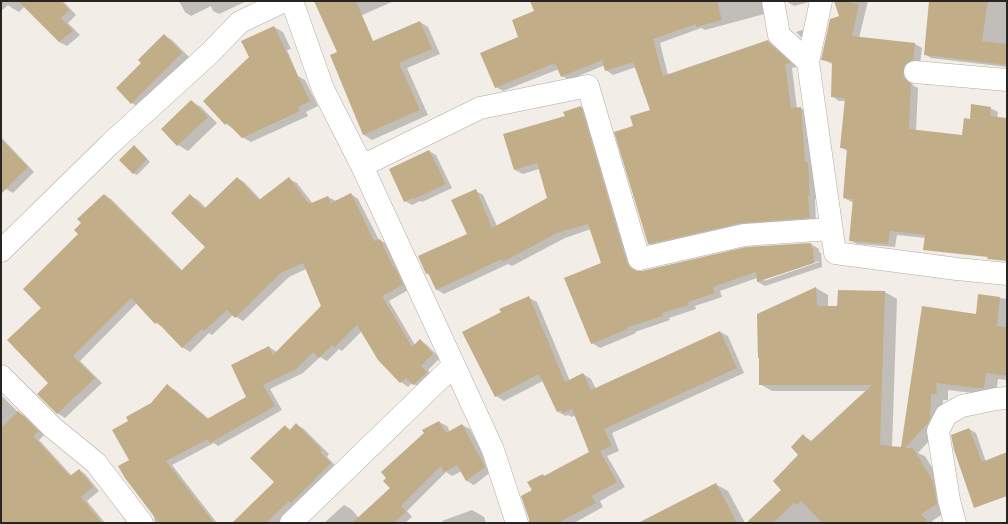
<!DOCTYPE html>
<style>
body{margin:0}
#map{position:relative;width:1008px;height:524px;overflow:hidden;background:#f2ede6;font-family:Lato,sans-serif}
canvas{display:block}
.frame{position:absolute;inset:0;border:2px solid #272522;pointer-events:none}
</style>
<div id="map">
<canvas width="1008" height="524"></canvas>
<div class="frame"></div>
</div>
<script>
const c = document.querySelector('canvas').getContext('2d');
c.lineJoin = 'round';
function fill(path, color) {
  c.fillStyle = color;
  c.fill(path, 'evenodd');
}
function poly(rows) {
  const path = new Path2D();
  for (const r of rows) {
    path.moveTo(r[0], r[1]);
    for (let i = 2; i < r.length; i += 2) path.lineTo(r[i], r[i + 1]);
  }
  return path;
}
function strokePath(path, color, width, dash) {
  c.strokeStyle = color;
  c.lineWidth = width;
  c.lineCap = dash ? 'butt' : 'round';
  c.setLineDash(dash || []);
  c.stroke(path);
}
fill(poly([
 [1,1,30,1,19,12,12,8,8,5,1,11],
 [33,1,63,1,76,15,68,23,80,35,67,46,59,42],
 [179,1,247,1,219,14,213,11,211,6,191,16,185,12],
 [318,1,394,1,335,27],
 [531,1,768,1,768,13,705,30,701,28,660,43,668,75,768,41,775,46,778,49,797,67,792,68,797,109,801,108,808,113,817,200,815,199,816,222,656,248,649,244,635,126,651,111,636,67,613,75,606,70,605,65,569,80,562,76,559,69,503,91,496,87,520,38,535,12],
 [786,1,813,1,794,6],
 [835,1,868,1,859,38,915,44,922,48,920,64,909,76,911,83,914,86,918,88,916,131,963,136,970,120,990,108,998,112,997,118,1007,119,1007,258,932,250,926,238,897,235,895,247,857,244,850,240,854,202,852,202,844,198,847,151,841,147,846,101,839,101,832,96,833,64,830,63,822,59,840,17],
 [930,1,1007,1,1007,67,931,58,925,54],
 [420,22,428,27,440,54,407,68,428,115,372,140,364,135,333,59],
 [274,27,283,32,291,49,287,50,298,76,305,80,318,106,306,112,308,116,251,142,242,137,234,129,226,124,250,58],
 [802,30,809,34,807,41,801,37,796,32],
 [164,35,172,40,190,58,140,108,132,103,143,63],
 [191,101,201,107,217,123,188,151,178,145,163,129],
 [581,107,589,112,635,268,637,272,811,244,819,249,819,252,821,253,822,267,765,286,758,282,757,278,720,291,722,297,695,306,696,309,669,318,670,320,635,332,636,333,600,348,592,343,603,264,591,229,565,238,512,266,508,264,444,294,436,289,430,275,426,273,468,234,476,191,483,195,497,226,548,199,539,169,523,174,515,170,566,116],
 [819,261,819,262,764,281,764,279],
 [1,137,34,172,13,193,6,189,1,184],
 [137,148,150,162,137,175,133,173],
 [429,151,436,155,452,188,422,202,420,201,412,205,405,201],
 [237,178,244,182,261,200,289,179,297,183,313,204,328,197,336,201,351,194,358,199,379,240,380,240,387,244,410,289,389,301,415,345,420,340,427,345,440,358,428,370,434,377,421,389,412,383,408,387,401,382,379,360,362,331,342,351,339,349,327,361,320,357,303,373,270,389,282,410,218,446,214,443,172,465,217,523,155,523,154,517,155,515,131,460,129,422,152,404,167,386,175,390,209,419,248,398,269,347,277,352,323,306,306,269,289,277,243,321,233,315,212,335,209,333,190,352,182,347,163,327,156,323,137,303,80,361,102,383,65,418,57,413,50,383,43,308,80,234,82,223,104,195,111,199,183,271,206,247,191,196,198,200,206,208],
 [816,288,828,295,828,307,838,307,885,292,897,299,892,447,902,448,923,307,977,315,979,295,1007,299,1007,380,998,379,996,395,989,395,948,390,948,400,943,400,942,426,940,429,918,453,925,456,945,489,949,510,932,521,934,523,747,523,783,490,800,455,804,436,812,441,866,391,772,391,760,384],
 [529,298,537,302,570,381,583,374,591,379,596,389,720,332,728,336,744,373,612,433,619,451,607,456,625,487,600,501,603,507,574,523,530,523,533,490,543,475,546,477,591,452,576,415,572,417,568,415,566,416,558,412,543,381,504,401,496,396],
 [1,395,19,413,25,416,44,435,39,440,72,476,79,470,85,474,99,491,87,501,105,523,1,523],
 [439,422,447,426,450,432,462,425,470,429,492,471,474,485,467,481,462,471,452,476,446,472,407,511,412,517,405,523,324,523,344,505,351,509,359,518,392,489],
 [297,425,304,429,329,454,327,457,338,468,287,523,233,523,275,482,285,426,291,430],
 [969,429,976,433,986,462,1007,453,1007,486,980,505],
 [715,484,728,491,745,523,640,523],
 [472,510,484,517,486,523,443,523,442,521]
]), '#0003');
fill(poly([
 [18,1,61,1,69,10,61,18,73,31,59,42],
 [314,1,356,1,373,41,420,21,432,49,399,63,420,110,363,135,330,55,337,52],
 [530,1,717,1,722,20,696,27,696,24,653,39,663,76,768,40,770,44,791,63,785,64,791,108,801,107,805,162,808,162,810,196,808,196,810,218,741,223,648,244,614,132,633,126,630,116,650,110,633,62,605,71,602,60,561,77,555,63,495,88,480,53,518,37,512,20,534,11],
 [834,1,844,1,859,4,852,36,915,43,913,60,909,61,905,65,903,71,904,78,908,82,911,83,909,129,962,135,964,118,970,119,971,104,991,107,990,116,1007,118,1007,251,1006,261,987,259,988,257,923,250,925,235,890,231,888,244,849,241,853,199,843,198,847,149,840,148,845,98,831,97,832,62,821,60,830,19,839,16],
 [929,1,988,1,982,41,1007,44,1007,65,924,55],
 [274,26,310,101,298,107,300,111,242,138,227,123,225,125,203,101,249,57,241,41],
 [164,34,182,53,131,104,116,88,141,63,138,60],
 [191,100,208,117,177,146,161,129],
 [581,106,627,263,630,268,636,271,642,271,746,247,811,243,811,248,813,248,814,263,757,282,756,272,713,287,715,293,688,302,689,305,662,313,663,316,628,327,628,329,591,344,564,278,601,263,588,224,557,233,503,262,502,259,436,290,428,273,426,274,418,256,467,234,451,200,476,189,492,228,547,198,537,163,514,170,503,134,565,116,563,112],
 [1,139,28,167,1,194],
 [134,145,147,159,133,174,119,160],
 [429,150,446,184,414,199,413,198,404,202,389,169],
 [237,177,259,200,289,177,309,204,328,196,331,203,351,193,374,241,380,239,393,267,395,267,403,285,382,296,412,347,420,339,433,354,421,366,427,372,413,385,406,378,400,383,378,360,357,325,334,348,332,345,319,358,313,352,296,369,263,385,275,406,210,443,208,439,166,461,214,523,159,523,125,478,118,466,129,460,112,430,128,421,126,417,151,403,167,384,207,419,246,397,231,365,269,346,273,355,321,306,303,263,281,273,235,318,227,310,204,331,202,329,182,348,157,322,155,324,131,298,73,356,95,378,57,414,37,394,48,383,7,340,41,308,23,289,78,234,74,230,81,223,77,219,104,194,181,271,205,247,171,213,190,194,204,209],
 [816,287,817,306,837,306,838,290,885,291,880,445,901,447,922,306,976,314,978,294,1000,297,997,326,1007,327,1007,376,986,373,984,388,976,388,936,383,937,394,931,394,930,419,928,423,905,448,913,448,933,481,937,504,921,514,929,523,822,523,801,501,797,505,794,503,773,523,746,523,781,490,773,481,798,455,791,447,803,434,810,442,872,385,759,385,759,358,758,358,757,314],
 [529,296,565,382,583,373,591,390,720,331,737,368,604,429,612,446,600,451,617,482,592,496,596,503,558,523,529,523,529,519,521,496,532,490,527,482,543,474,544,476,589,452,572,409,563,413,561,410,557,412,539,374,495,397,462,332,501,312,499,309],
 [18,411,39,431,33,436,35,438,70,476,79,469,93,487,81,497,102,523,1,523,1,428],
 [439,421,446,433,462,424,485,467,466,481,457,465,444,472,441,466,401,506,406,512,394,523,352,523,390,488,383,481,386,478,381,472,424,433,422,430],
 [296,423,322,450,320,452,331,463,291,503,289,501,266,523,232,523,274,482,250,458,285,425,289,431],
 [969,428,982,462,1007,452,1007,496,974,508,954,450,951,435],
 [716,483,737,523,638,523]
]), '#c2ad89');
const minor = poly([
 [292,1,323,89,362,166,454,365,493,450,517,523],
 [773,1,779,35,808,62,835,253,957,269,1007,274],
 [808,62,821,1],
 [915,72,1007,80],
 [362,166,480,108,588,86,639,259,744,235,831,229],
 [1,251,110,144,209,54,240,22,284,1],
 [1,376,52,427,96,463,142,523],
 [291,523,454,365],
 [955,523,949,500,938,431,946,415,962,406,996,399,1007,398]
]);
strokePath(minor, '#afaba4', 23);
strokePath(minor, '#fff', 22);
</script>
